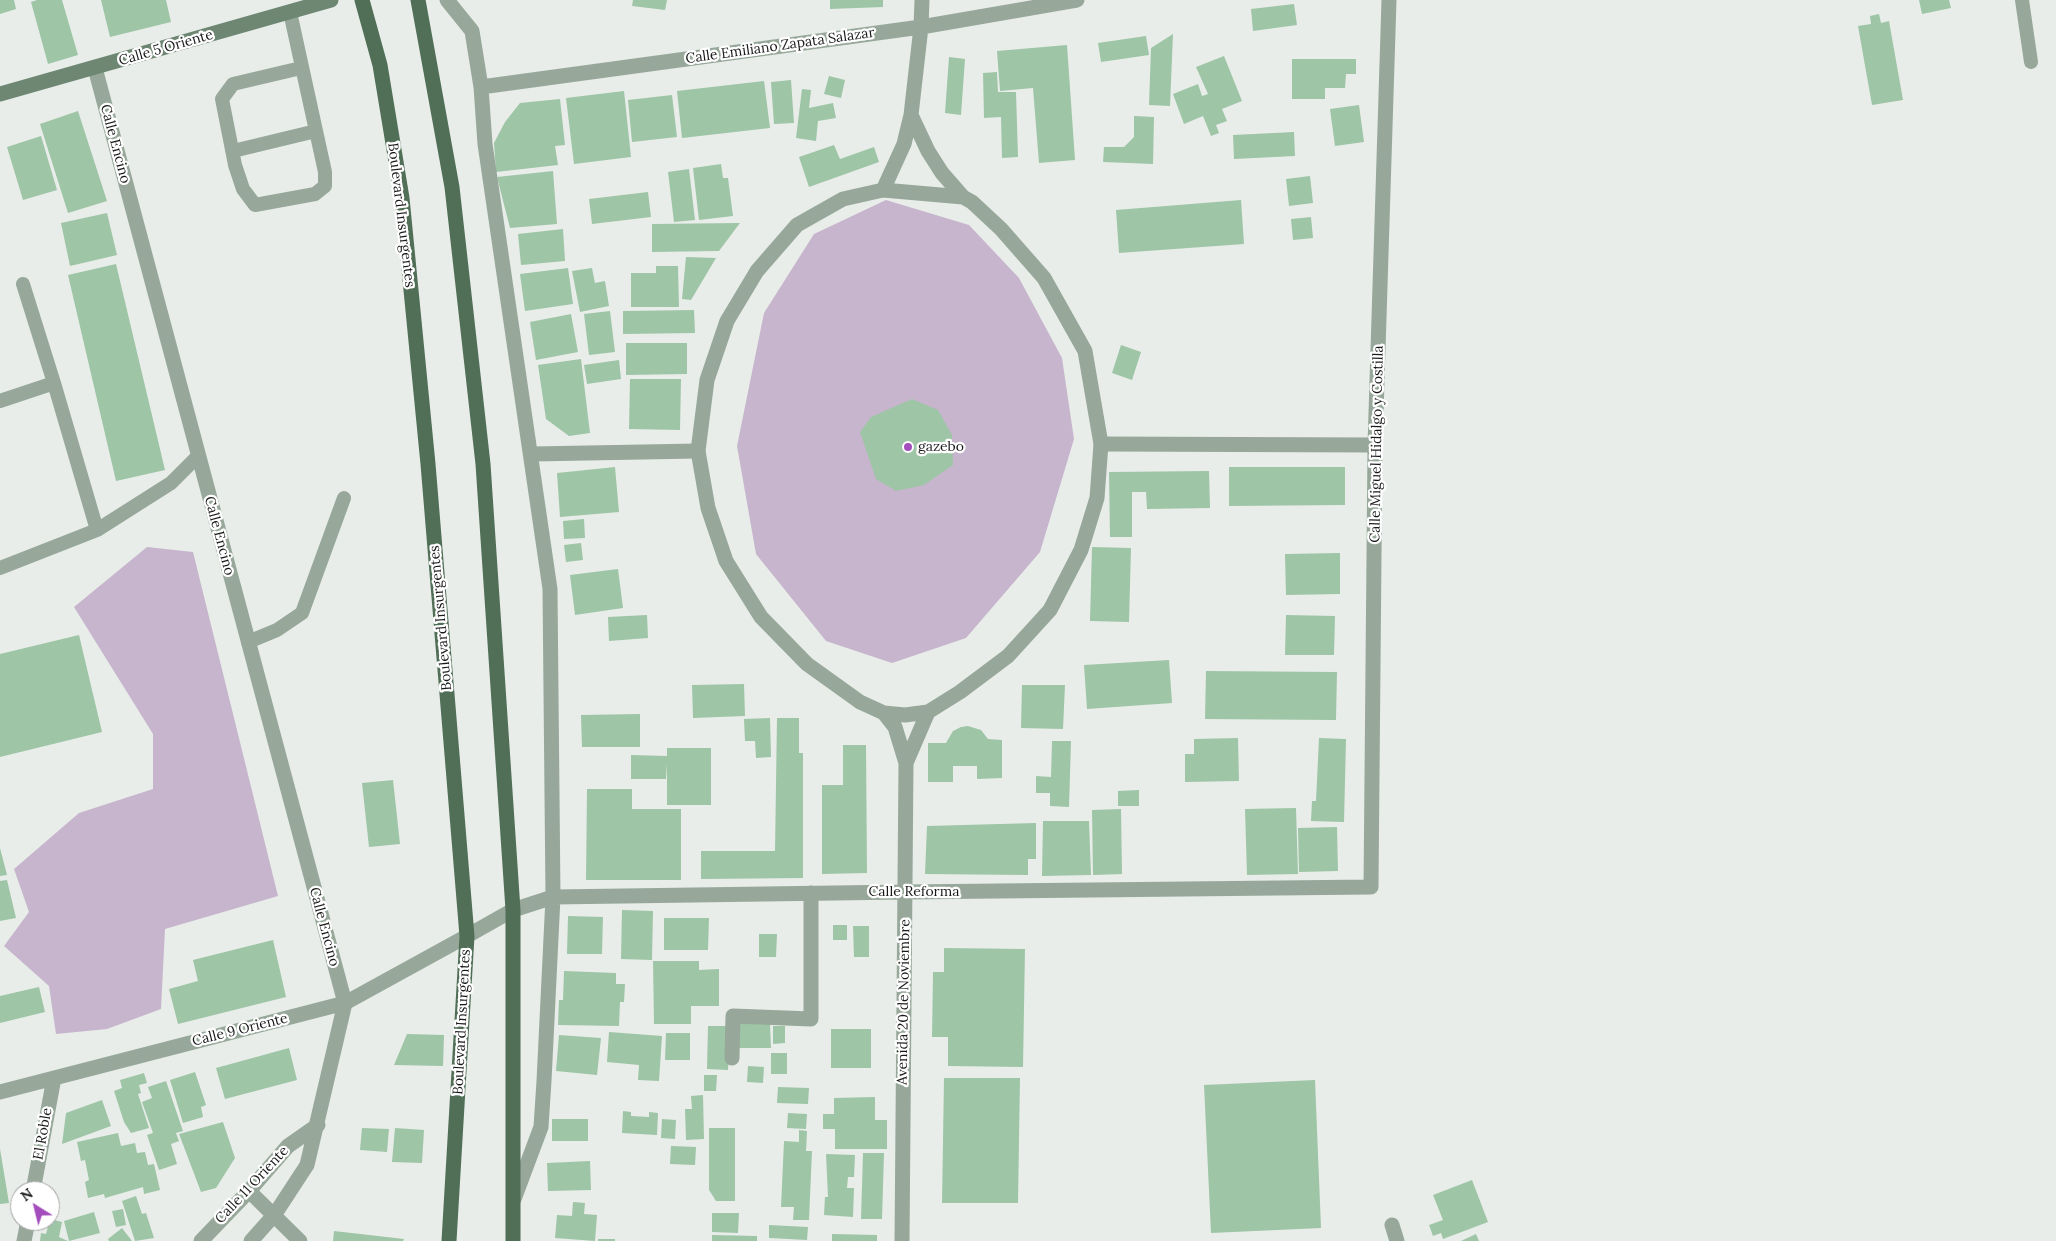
<!DOCTYPE html>
<style>
body{margin:0}
#map{position:relative;width:2056px;height:1241px;overflow:hidden;background:#e8ede9;font-family:Lora,serif}
canvas{display:block}
.north{position:absolute;left:10px;top:1181px;width:50px;height:50px;box-sizing:border-box;background:#fff;border:1px solid #a2a3a2;border-radius:50%;rotate:324deg;font-size:14px;font-weight:700;line-height:20px;text-align:center;color:#171817}
.north::after{content:'';display:block;margin:auto;width:18px;height:22px;background:#a34ebc;clip-path:polygon(50% 0,100% 100%,50% 72%,0 100%)}
</style>
<div id="map">
<canvas width="2056" height="1241"></canvas>
<div class="north">N</div>
</div>
<script>
const c = document.querySelector('canvas').getContext('2d');
c.lineJoin = 'round';
function fill(path, color) {
  c.fillStyle = color;
  c.fill(path, 'evenodd');
}
function poly(rows) {
  const path = new Path2D();
  for (const r of rows) {
    path.moveTo(r[0], r[1]);
    for (let i = 2; i < r.length; i += 2) path.lineTo(r[i], r[i + 1]);
  }
  return path;
}
function strokePath(path, color, width, dash) {
  c.strokeStyle = color;
  c.lineWidth = width;
  c.lineCap = dash ? 'butt' : 'round';
  c.setLineDash(dash || []);
  c.stroke(path);
}
function drawText(font, color, halo, rows, align = 'center') {
  c.font = font + ' Lora,serif';
  c.lineWidth = 4.5;
  c.setLineDash([]);
  c.textBaseline = 'middle';
  c.strokeStyle = halo;
  c.fillStyle = color;
  for (const [text, x, y, turn = 0] of rows) {
    c.save();
    c.translate(x, y);
    c.rotate((+turn || 0) * Math.PI / 180);
    c.textAlign = isNaN(turn) ? turn : align;
    if (halo) c.strokeText(text, 0, 0);
    c.fillText(text, 0, 0);
    c.restore();
  }
}
fill(poly([
 [886,200,969,225,1019,278,1062,358,1074,439,1040,552,966,638,892,663,826,641,756,554,737,446,764,313,814,234],
 [147,547,193,552,278,896,165,929,161,1009,107,1029,56,1034,49,986,4,946,29,912,14,869,79,813,153,789,153,734,74,607]
]), '#c7b5cd');
fill(poly([
 [0,0,14,0,16,9,0,14],
 [37,0,62,0,78,55,48,64,31,2],
 [101,0,166,0,171,22,110,37],
 [633,0,667,0,665,10,632,6],
 [830,0,883,0,883,7,830,9],
 [1919,0,1949,0,1951,8,1922,14],
 [1294,4,1297,25,1253,31,1251,9],
 [1879,14,1881,23,1889,21,1903,100,1872,105,1858,26,1871,24,1870,16],
 [1173,34,1170,106,1149,105,1151,48],
 [1146,36,1149,55,1101,62,1098,43],
 [1067,45,1075,160,1039,163,1033,88,1000,91,997,51],
 [1224,56,1242,101,1222,109,1227,121,1216,125,1219,133,1211,136,1203,116,1184,124,1173,94,1198,84,1202,96,1208,94,1196,67],
 [949,57,965,59,961,115,945,113],
 [1292,59,1356,59,1356,74,1346,74,1345,88,1325,88,1325,99,1292,99],
 [997,72,998,92,1016,92,1018,157,1002,158,1001,117,984,118,983,73],
 [829,76,845,80,841,98,824,94],
 [791,80,794,123,774,124,771,82],
 [764,81,770,128,682,138,677,91],
 [802,89,811,90,809,108,833,103,836,118,818,121,816,141,796,138],
 [624,91,631,157,574,164,566,98],
 [672,95,677,137,632,142,628,100],
 [560,99,565,145,555,146,558,165,496,172,494,143,505,122,520,103],
 [1359,105,1364,142,1335,146,1330,109],
 [78,111,107,201,68,213,40,124],
 [1134,116,1154,117,1153,164,1103,162,1104,147,1124,147,1134,137],
 [1294,132,1295,156,1234,159,1233,135],
 [41,136,57,190,23,200,7,147],
 [834,145,840,159,874,147,879,162,809,187,799,157],
 [721,164,723,178,728,178,733,216,699,220,693,168],
 [689,169,695,220,674,222,668,172],
 [553,171,557,224,510,228,497,177],
 [1310,176,1313,203,1289,206,1286,179],
 [648,192,651,217,592,224,589,199],
 [1241,200,1244,244,1119,253,1116,210],
 [107,213,117,255,70,266,61,223],
 [1311,217,1313,238,1293,240,1291,219],
 [740,223,719,251,652,252,652,224],
 [563,229,565,261,521,265,518,234],
 [686,257,716,258,691,300,682,299],
 [116,264,165,470,116,481,68,275],
 [656,266,678,266,679,307,631,307,631,273,656,273],
 [568,268,573,304,525,311,520,274],
 [592,268,595,283,605,281,609,306,580,312,572,271],
 [694,310,695,333,623,334,623,311],
 [610,311,615,352,589,355,584,314],
 [571,314,578,352,536,360,530,322],
 [626,343,687,343,687,374,626,375],
 [1121,345,1141,352,1132,380,1112,373],
 [581,359,590,433,569,436,546,419,538,365],
 [619,360,621,379,587,384,584,365],
 [630,379,681,379,680,430,629,429],
 [912,399,938,410,952,435,953,465,924,485,896,491,876,479,860,432,871,417],
 [615,467,619,512,560,517,557,473],
 [1229,467,1345,467,1345,505,1229,506],
 [1209,471,1210,508,1147,509,1146,492,1132,492,1132,537,1110,537,1109,472],
 [584,519,585,538,564,539,563,521],
 [581,543,583,560,566,562,564,545],
 [1092,547,1131,548,1129,622,1090,621],
 [1340,553,1340,594,1286,595,1285,554],
 [618,569,623,608,575,615,570,575],
 [647,615,648,638,609,641,608,617],
 [1286,615,1335,616,1334,655,1285,655],
 [79,635,102,732,0,757,0,654],
 [1169,660,1172,703,1087,709,1084,665],
 [1206,671,1337,672,1336,720,1205,719],
 [744,684,745,716,693,718,692,685],
 [1022,685,1065,685,1063,729,1021,728],
 [640,714,640,747,582,747,581,715],
 [770,718,771,757,756,758,755,741,745,741,744,719],
 [777,718,799,718,799,753,803,753,803,878,701,879,701,851,775,851],
 [968,726,981,730,988,739,1002,740,1002,778,977,779,977,766,953,766,953,782,928,782,928,743,946,743,953,731,961,727],
 [1238,738,1239,781,1185,782,1185,754,1194,754,1194,739],
 [1319,738,1346,739,1344,822,1311,821,1312,801,1316,801],
 [1052,741,1071,741,1069,807,1050,806,1050,793,1036,793,1036,776,1051,777],
 [843,745,866,745,867,873,822,874,822,785,843,785],
 [667,748,711,748,711,805,667,805,667,764,666,779,631,779,631,755,667,756],
 [393,780,400,844,369,847,362,783],
 [587,789,632,789,632,809,681,809,681,880,586,880],
 [1139,790,1139,806,1118,806,1118,791],
 [1296,808,1298,874,1247,875,1245,809],
 [1121,809,1122,874,1093,875,1092,810],
 [1043,821,1089,821,1091,875,1042,876],
 [1036,823,1036,859,1028,859,1028,875,925,874,927,826],
 [1337,827,1338,871,1299,872,1298,828],
 [0,848,7,875,0,876],
 [7,880,16,918,0,921,0,881],
 [622,910,653,911,652,960,621,959],
 [568,916,603,917,602,954,567,954],
 [664,918,709,918,708,950,664,950],
 [833,925,847,925,847,940,833,940],
 [853,926,869,926,869,957,854,957],
 [759,934,777,934,776,957,759,957],
 [273,940,286,997,178,1024,169,989,198,981,193,960],
 [944,948,1025,949,1023,1067,948,1066,948,1037,932,1037,933,972,944,972],
 [653,961,699,961,699,970,719,969,719,1006,691,1006,691,1024,654,1024],
 [564,971,616,973,616,984,625,984,624,1002,620,1002,619,1026,558,1025,559,1000,563,1000],
 [39,987,45,1012,0,1023,0,996],
 [734,1024,770,1024,771,1048,735,1048],
 [708,1026,730,1026,728,1070,707,1069],
 [773,1026,785,1026,785,1043,773,1044],
 [831,1029,871,1029,871,1068,831,1068],
 [609,1032,662,1036,659,1081,638,1080,639,1065,607,1062],
 [666,1033,690,1033,690,1060,665,1060],
 [407,1034,444,1035,443,1066,394,1065],
 [559,1035,601,1038,597,1075,556,1071],
 [289,1048,297,1080,225,1099,216,1068],
 [771,1053,787,1053,787,1074,771,1074],
 [748,1066,764,1067,763,1083,747,1082],
 [195,1072,206,1105,201,1107,203,1117,183,1123,170,1080],
 [144,1073,147,1083,139,1085,141,1093,138,1094,149,1128,131,1133,124,1122,114,1091,122,1088,120,1080],
 [704,1075,717,1075,716,1091,704,1091],
 [944,1078,1020,1078,1018,1203,942,1203],
 [1315,1080,1321,1228,1211,1233,1204,1085],
 [166,1081,183,1131,176,1133,179,1141,171,1144,177,1164,159,1170,147,1135,153,1133,142,1102,152,1098,148,1087],
 [778,1087,809,1088,808,1104,777,1103],
 [703,1095,704,1139,686,1140,685,1109,692,1109,691,1096],
 [875,1097,875,1120,887,1120,887,1149,835,1149,835,1129,823,1129,823,1114,834,1114,834,1098],
 [102,1100,111,1126,62,1144,66,1113],
 [623,1111,631,1112,631,1116,649,1117,649,1112,658,1113,657,1135,622,1133],
 [788,1113,807,1114,806,1129,787,1128],
 [552,1119,588,1119,588,1141,552,1141],
 [662,1119,676,1120,675,1139,661,1138],
 [223,1122,235,1158,216,1188,201,1192,179,1134],
 [362,1128,389,1129,387,1152,360,1150],
 [395,1128,424,1130,422,1163,392,1162],
 [709,1128,735,1128,735,1201,716,1201,709,1190],
 [799,1130,807,1131,806,1151,812,1151,809,1220,793,1220,794,1207,781,1207,784,1141,799,1142],
 [118,1133,121,1146,135,1143,137,1153,145,1152,148,1165,154,1164,160,1190,144,1194,143,1187,105,1198,104,1194,88,1198,85,1182,89,1180,85,1160,81,1161,77,1142],
 [671,1146,696,1147,695,1165,670,1164],
 [0,1149,9,1203,0,1204],
 [863,1153,884,1153,882,1219,861,1219],
 [826,1154,855,1155,854,1177,848,1177,847,1188,854,1188,853,1217,824,1215,825,1197,828,1197],
 [590,1161,591,1190,548,1191,547,1163],
 [1472,1180,1488,1222,1443,1239,1441,1233,1433,1236,1429,1225,1443,1220,1433,1195],
 [136,1196,142,1214,146,1213,154,1238,135,1241,122,1201],
 [573,1202,585,1203,584,1214,597,1215,595,1241,555,1238,557,1215,572,1216],
 [123,1209,126,1225,116,1227,112,1211],
 [94,1212,100,1233,69,1241,64,1221],
 [712,1213,739,1213,738,1233,712,1232],
 [50,1219,62,1222,59,1237,68,1241,40,1241,41,1233,46,1234],
 [769,1225,808,1227,807,1240,769,1238],
 [122,1228,132,1241,109,1241,108,1239],
 [334,1231,404,1239,403,1241,333,1241],
 [832,1234,877,1235,877,1241,832,1241],
 [1476,1234,1479,1241,1461,1241],
 [712,1235,757,1236,757,1241,712,1241],
 [598,1239,615,1239,615,1241,598,1241]
]), '#9ec5a6');
strokePath(poly([
 [2022,0,2031,62],
 [290,12,325,172,325,186,315,194,255,205,243,189,235,165,222,99,233,84,301,68],
 [233,151,316,131],
 [54,383,97,530],
 [0,401,54,383,23,284],
 [0,568,97,530,171,483,198,456],
 [248,642,277,630,302,613,344,498]
]), '#97a89a', 14);
strokePath(poly([
 [95,68,345,1003,307,1165,275,1214,251,1241],
 [1101,444,1375,445],
 [532,454,698,451],
 [905,892,1371,887,1375,445,1389,0],
 [732,1058,733,1016,811,1019,811,893],
 [0,1092,345,1003,467,936],
 [33,1191,54,1078],
 [249,1191,300,1241],
 [1392,1225,1397,1241],
 [24,1241,28,1221],
 [201,1241,249,1191,288,1146,318,1125]
]), '#97a89a', 15);
strokePath(poly([
 [447,0,472,31,481,87,485,144,550,589,553,897,544,1081,541,1127,514,1199],
 [481,87,921,27,1077,0],
 [911,115,928,151,942,173,963,197,972,202,1001,229,1044,278,1085,351,1101,444,1097,498,1081,550,1050,610,1008,656,960,692,928,712,905,715,884,713,860,702,807,664,761,617,726,561,708,508,698,451,707,380,727,321,757,271,797,225,843,199,883,190,963,197],
 [883,190,904,144,911,115,921,27,922,0],
 [884,713,895,727,906,763,902,1241],
 [906,763,928,712],
 [467,936,513,910,553,897,905,892]
]), '#97a89a', 15);
strokePath(poly([
 [0,94,331,0]
]), '#6e8773', 15);
strokePath(poly([
 [362,0,380,65,402,198,428,464,467,936,449,1241],
 [418,0,452,187,483,464,513,910,513,1241]
]), '#516f57', 15);
for (const [x, y, r, color] of [
 [908,447,5,"#a34ebc"]
]) {
  const dot = new Path2D();
  dot.arc(x, y, r, 0, 2 * Math.PI);
  c.fillStyle = color;
  c.fill(dot);
  strokePath(dot, '#fff', 2);
}
drawText('14px', '#171817', '#fff', [
 ["Calle Emiliano Zapata Salazar",780,46,-8],
 ["Calle 5 Oriente",166,48,-16],
 ["Calle Encino",115,144,75],
 ["Boulevard Insurgentes",401,215,83],
 ["Calle Miguel Hidalgo y Costilla",1377,444,-89],
 ["Calle Encino",219,536,75],
 ["Boulevard Insurgentes",441,618,-95],
 ["Calle Reforma",914,892],
 ["Calle Encino",324,927,75],
 ["Avenida 20 de Noviembre",904,1002,-89],
 ["Boulevard Insurgentes",462,1022,-87],
 ["Calle 9 Oriente",240,1030,-14],
 ["El Roble",43,1134,-80],
 ["Calle 11 Oriente",252,1185,-47]
]);
drawText('14px', '#171817', '#fff', [
 ["gazebo",918,447]
], 'left');
</script>
